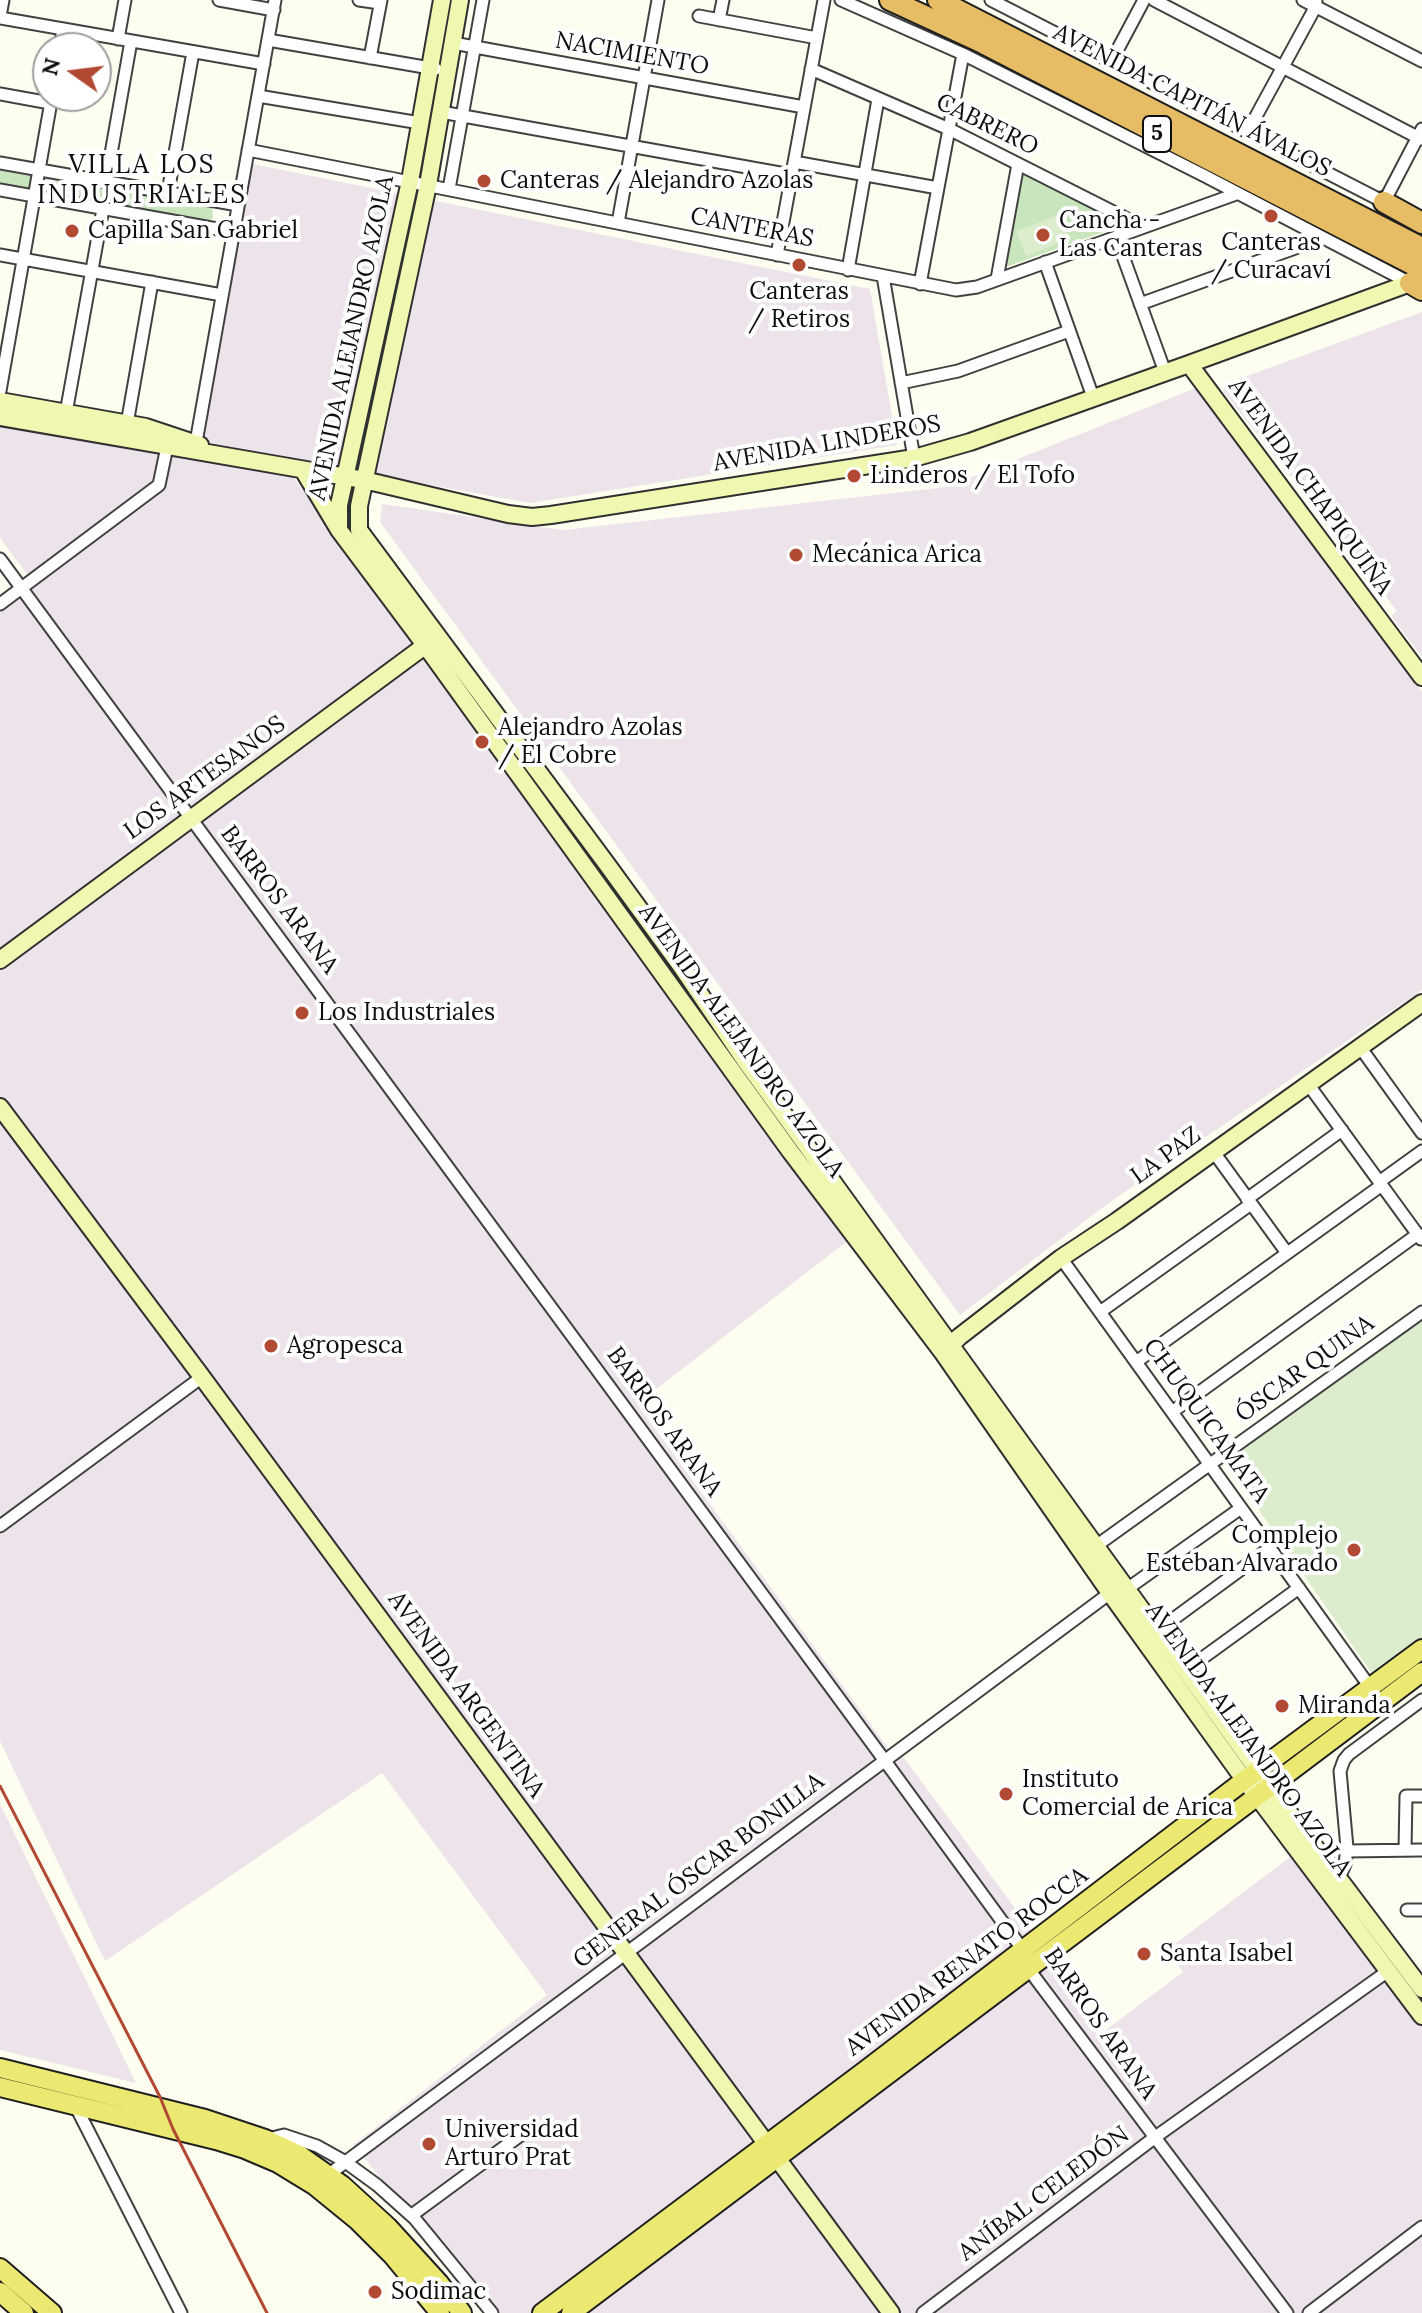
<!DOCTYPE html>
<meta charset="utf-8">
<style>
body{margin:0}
#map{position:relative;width:1422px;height:2313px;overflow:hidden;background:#fdfef0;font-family:Lora,serif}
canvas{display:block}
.north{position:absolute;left:32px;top:32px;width:80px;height:80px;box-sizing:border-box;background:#fff;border:2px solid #9f9f9f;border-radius:50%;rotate:284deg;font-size:22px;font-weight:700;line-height:32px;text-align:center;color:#0e0e0e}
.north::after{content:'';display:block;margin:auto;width:28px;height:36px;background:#b14933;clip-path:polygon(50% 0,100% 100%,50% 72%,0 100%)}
</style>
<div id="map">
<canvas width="1422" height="2313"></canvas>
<div class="north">N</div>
</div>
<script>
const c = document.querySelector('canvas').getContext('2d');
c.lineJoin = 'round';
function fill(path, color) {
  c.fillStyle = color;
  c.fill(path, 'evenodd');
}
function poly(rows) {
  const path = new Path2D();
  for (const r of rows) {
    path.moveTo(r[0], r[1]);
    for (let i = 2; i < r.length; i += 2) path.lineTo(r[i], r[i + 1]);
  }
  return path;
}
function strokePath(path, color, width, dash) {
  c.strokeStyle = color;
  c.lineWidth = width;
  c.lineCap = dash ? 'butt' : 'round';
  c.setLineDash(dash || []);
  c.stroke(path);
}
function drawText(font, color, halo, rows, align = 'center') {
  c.font = font + ' Lora,serif';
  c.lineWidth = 8;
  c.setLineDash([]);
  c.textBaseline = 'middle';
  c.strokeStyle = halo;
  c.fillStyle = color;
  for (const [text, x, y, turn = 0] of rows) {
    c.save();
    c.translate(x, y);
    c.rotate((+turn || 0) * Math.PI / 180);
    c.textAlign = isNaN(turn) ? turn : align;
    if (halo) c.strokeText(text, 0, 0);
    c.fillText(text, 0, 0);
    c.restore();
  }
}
fill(poly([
 [253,164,870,289,897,445,530,503,211,445,197,425],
 [1422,312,1422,657,1391,616,1397,611,1223,391,1228,383],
 [1196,388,1422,692,1422,990,1110,1202,960,1315,380,522,382,504,563,530,947,487],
 [0,422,292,475,403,626,846,1242,637,1404,888,1748,905,1759,1026,1923,1057,1974,1102,2033,1183,1972,1167,1950,1294,1854,1422,2024,1422,2313,494,2313,353,2145,547,1995,382,1773,105,1961,0,1741,0,605,32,581,0,538],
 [0,1804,136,2083,0,2050]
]), '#ece3eb');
fill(poly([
 [0,167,212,204,213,218,209,221,0,185],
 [1019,169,1126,224,1003,268]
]), '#c9e5bd');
fill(poly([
 [1059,215,1069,239,1026,256,1016,231],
 [1422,1319,1422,1638,1373,1675,1225,1461]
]), '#dbedcd');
const street = poly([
 [219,0,274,10],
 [359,0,380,3],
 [841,0,963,54,1205,176,1410,283],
 [991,0,1384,202,1422,129],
 [1154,0,1421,139],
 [1303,0,1422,61],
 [0,16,3,0],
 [699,16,817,38],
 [0,18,264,64],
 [719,20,723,0],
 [118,39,125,0],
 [268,40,436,69],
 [453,43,804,107],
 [60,48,63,29],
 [370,58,381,0],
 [1111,62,1144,0],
 [811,69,949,129,1141,226],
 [0,94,50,103],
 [258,96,420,123],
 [441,112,791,175],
 [1248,131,1316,6,1316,0],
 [248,150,956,290,977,287,1236,194],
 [794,162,938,188],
 [0,163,238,205],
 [106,182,131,41],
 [449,189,483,0],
 [0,190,234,232],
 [168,192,193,52],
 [618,223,658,0],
 [1116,237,1165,372],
 [0,255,222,295],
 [777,255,824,0],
 [1045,262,1093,397],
 [848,270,878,99],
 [883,276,914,458],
 [997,279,1018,164],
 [920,284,963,54],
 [1140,304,1323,238],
 [901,383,958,371,1069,331],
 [0,391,52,96],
 [66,413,103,209],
 [127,424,152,282],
 [195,448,275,0],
 [0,559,885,1761,1023,1950,1028,1968,1036,1979,1287,2313],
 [0,604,159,485,168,442],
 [1360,1047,1422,1133],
 [1308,1084,1421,1239],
 [1213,1151,1287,1253],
 [1379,1182,1422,1151],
 [1247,1199,1342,1130],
 [1061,1258,1370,1687],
 [1100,1312,1251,1204],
 [1136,1362,1382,1185],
 [1172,1412,1418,1234],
 [0,1526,202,1377],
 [1096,1546,1422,1312],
 [1127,1589,1241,1508],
 [1157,1631,1270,1548],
 [1186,1670,1299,1588],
 [1405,1850,1406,1796,1422,1796],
 [1346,1851,1422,1850],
 [1339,1878,1345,1864,1347,1848,1340,1771,1344,1760,1349,1754,1422,1700],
 [1407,1910,1422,1910],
 [74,2103,181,2313],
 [268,2139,284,2135,317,2146,344,2161,377,2185,415,2219,492,2313],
 [324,2178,1110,1593],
 [412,2215,522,2134],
 [923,2313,1154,2138,1388,1971],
 [1309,2313,1422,2227]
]);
const secondary = poly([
 [460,0,428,185,359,506,359,530,606,863,681,966,744,1059,1269,1786,1422,1989],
 [1189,364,1422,677],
 [0,401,146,427,200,445],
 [0,417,364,480,508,514,532,517,551,515,914,458,970,442,1189,364,1402,286,1421,277],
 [303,470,339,530,425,645,790,1151,943,1353,1110,1593,1238,1771,1422,2016],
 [339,528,339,505,410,181,442,0],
 [0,960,434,639],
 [0,1107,202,1377,891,2313],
 [944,1352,959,1337,1061,1258,1117,1221,1422,1003]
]);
const primary = poly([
 [0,2068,205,2119,265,2139,301,2156,342,2185,388,2227,439,2283,462,2313],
 [0,2087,216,2140,245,2149,278,2163,314,2185,357,2220,393,2256,440,2313],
 [0,2268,52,2313],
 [0,2292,24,2313],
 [542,2313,866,2070,1237,1786,1422,1649],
 [571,2313,1422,1672]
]);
const highway = poly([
 [890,0,983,43,1422,269],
 [938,0,1422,248],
 [1384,202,1422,223],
 [1410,283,1422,290]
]);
strokePath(street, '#414141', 15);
strokePath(secondary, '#303030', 20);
strokePath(primary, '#1f1f1f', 22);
strokePath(highway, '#1f1f1f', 24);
strokePath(street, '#fff', 11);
strokePath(secondary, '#eff7b1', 16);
strokePath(primary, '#ebe972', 18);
strokePath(highway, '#e6bd65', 20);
strokePath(poly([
 [0,1786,160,2097,173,2129,267,2313]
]), '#b14933', 3);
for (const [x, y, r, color] of [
 [484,181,8,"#b14933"],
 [1271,216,8,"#b14933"],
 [72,231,8,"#b14933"],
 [1043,235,8,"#b14933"],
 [799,265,8,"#b14933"],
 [854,476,8,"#b14933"],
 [796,555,8,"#b14933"],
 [482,742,8,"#b14933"],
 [302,1013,8,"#b14933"],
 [271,1346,8,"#b14933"],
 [1354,1550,8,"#b14933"],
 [1282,1706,8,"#b14933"],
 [1006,1794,8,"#b14933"],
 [1144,1954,8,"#b14933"],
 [429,2144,8,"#b14933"],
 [375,2292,8,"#b14933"]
]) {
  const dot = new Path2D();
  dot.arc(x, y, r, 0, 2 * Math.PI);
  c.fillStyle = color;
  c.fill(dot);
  strokePath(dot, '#fff', 3);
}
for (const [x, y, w] of [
 [1157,134,28]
]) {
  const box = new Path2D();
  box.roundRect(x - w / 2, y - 18, w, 36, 6);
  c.fillStyle = '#fff';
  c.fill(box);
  strokePath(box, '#0e0e0e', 2);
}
drawText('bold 22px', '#0e0e0e', null, [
 ["5",1157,134]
]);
drawText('24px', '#0e0e0e', '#fff', [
 ["NACIMIENTO",632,54,10],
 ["AVENIDA CAPITÁN ÁVALOS",1192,101,27],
 ["CABRERO",987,125,26],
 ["CANTERAS",752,228,11],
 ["AVENIDA ALEJANDRO AZOLA",352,338,-78],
 ["AVENIDA LINDEROS",827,444,-10],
 ["AVENIDA CHAPIQUIÑA",1310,487,54],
 ["LOS ARTESANOS",205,778,-36],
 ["BARROS ARANA",279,900,53],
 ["AVENIDA ALEJANDRO AZOLA",741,1041,54],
 ["LA PAZ",1166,1156,-36],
 ["ÓSCAR QUINA",1305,1369,-36],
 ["CHUQUICAMATA",1206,1421,54],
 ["BARROS ARANA",664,1422,54],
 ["AVENIDA ARGENTINA",466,1695,54],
 ["AVENIDA ALEJANDRO AZOLA",1248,1740,54],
 ["GENERAL ÓSCAR BONILLA",699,1871,-37],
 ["AVENIDA RENATO ROCCA",967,1962,-37],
 ["BARROS ARANA",1100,2024,55],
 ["ANÍBAL CELEDÓN",1044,2194,-37]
]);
drawText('24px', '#0e0e0e', '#fff', [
 ["Canteras / Alejandro Azolas",500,181],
 ["Cancha -",1059,221],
 ["Las Canteras",1059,249],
 ["Capilla San Gabriel",88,231],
 ["Canteras",1271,243,"center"],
 ["/ Curacaví",1271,271,"center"],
 ["Canteras",799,292,"center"],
 ["/ Retiros",799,320,"center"],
 ["Linderos / El Tofo",870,476],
 ["Mecánica Arica",812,555],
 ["Alejandro Azolas",498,728],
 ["/ El Cobre",498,756],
 ["Los Industriales",318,1013],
 ["Agropesca",287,1346],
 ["Complejo",1338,1536,"right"],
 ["Esteban Alvarado",1338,1564,"right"],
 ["Miranda",1298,1706],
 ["Instituto",1022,1780],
 ["Comercial de Arica",1022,1808],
 ["Santa Isabel",1160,1954],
 ["Universidad",445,2130],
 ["Arturo Prat",445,2158],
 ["Sodimac",391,2292]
], 'left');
c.letterSpacing = '2px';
drawText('26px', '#0e0e0e', '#fff', [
 ["VILLA LOS",142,166],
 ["INDUSTRIALES",142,196]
]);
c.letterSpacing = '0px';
</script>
